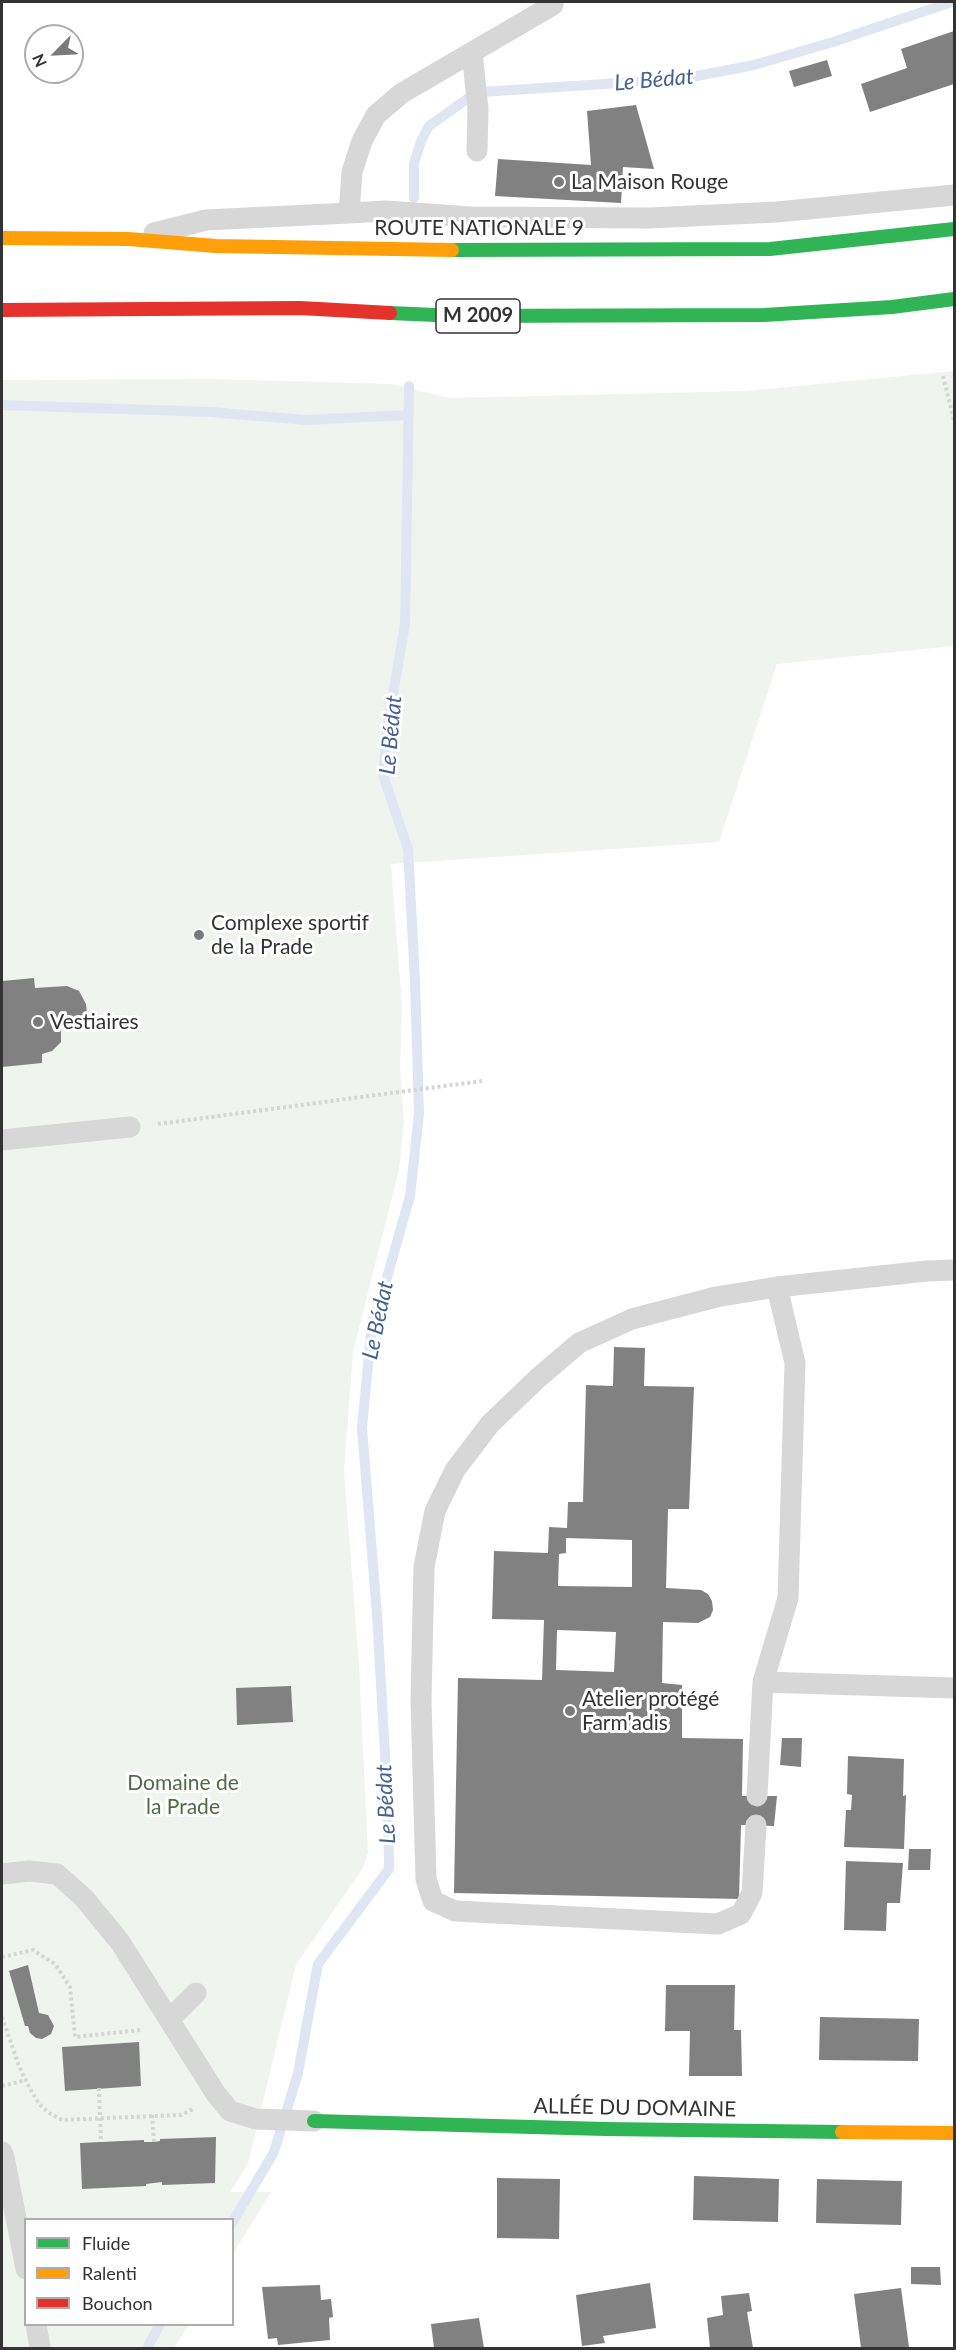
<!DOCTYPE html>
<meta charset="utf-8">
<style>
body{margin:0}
#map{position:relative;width:956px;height:2350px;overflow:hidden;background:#fff;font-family:Lato,sans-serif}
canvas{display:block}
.frame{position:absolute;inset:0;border:3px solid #333;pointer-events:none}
.legend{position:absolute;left:24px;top:2218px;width:210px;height:108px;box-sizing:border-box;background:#fff;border:2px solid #adadad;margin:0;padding:8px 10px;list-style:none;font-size:18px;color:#333}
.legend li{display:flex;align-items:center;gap:12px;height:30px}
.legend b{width:30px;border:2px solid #adadad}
.north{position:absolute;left:24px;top:24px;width:60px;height:60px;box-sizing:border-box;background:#fff;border:2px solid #adadad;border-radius:50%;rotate:246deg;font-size:16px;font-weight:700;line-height:24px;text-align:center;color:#333}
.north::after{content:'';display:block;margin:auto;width:21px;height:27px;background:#7a7a7a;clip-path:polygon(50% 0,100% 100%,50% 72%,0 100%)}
</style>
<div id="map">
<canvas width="956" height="2350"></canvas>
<div class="frame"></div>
<ul class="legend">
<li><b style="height:8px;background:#30b455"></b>Fluide</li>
<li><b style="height:8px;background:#ff9f0a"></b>Ralenti</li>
<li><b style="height:8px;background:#e5322d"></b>Bouchon</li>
</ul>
<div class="north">N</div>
</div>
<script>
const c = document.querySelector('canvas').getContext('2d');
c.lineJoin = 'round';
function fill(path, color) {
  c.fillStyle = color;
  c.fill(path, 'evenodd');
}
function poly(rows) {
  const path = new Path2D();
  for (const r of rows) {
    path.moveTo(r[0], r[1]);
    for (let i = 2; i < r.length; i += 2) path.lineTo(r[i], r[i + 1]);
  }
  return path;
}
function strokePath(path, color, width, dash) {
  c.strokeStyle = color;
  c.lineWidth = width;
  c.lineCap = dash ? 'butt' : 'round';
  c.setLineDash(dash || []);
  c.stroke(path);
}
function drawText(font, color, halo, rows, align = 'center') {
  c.font = font + ' Lato,sans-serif';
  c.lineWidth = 6;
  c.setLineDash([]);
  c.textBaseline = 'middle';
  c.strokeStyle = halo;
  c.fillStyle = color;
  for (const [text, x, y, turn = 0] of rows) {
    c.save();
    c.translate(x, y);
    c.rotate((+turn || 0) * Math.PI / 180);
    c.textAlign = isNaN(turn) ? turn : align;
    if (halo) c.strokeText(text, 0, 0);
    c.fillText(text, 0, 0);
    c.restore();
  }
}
fill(poly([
 [954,371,954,646,777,664,719,842,391,864,402,1005,400,1068,404,1122,399,1170,353,1352,344,1471,359,1664,368,1853,363,1868,296,1965,248,2164,230,2192,271,2192,233,2254,232,2220,26,2220,26,2324,189,2325,174,2348,2,2348,2,380,211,379,391,384,451,398,746,391]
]), '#f0f4ee');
strokePath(poly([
 [414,198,414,164,421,141,429,126,467,99,481,92,681,79,754,65,833,42,952,2],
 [2,405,211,412,306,420,409,415],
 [232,2223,274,2152,298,2073,318,1964,389,1869,388,1806,377,1615,362,1428,371,1334,410,1196,419,1114,415,981,408,849,383,775,387,729,405,624,409,386],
 [147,2348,160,2324]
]), '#dfe6f2', 10);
fill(poly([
 [954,31,954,84,870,112,861,84,907,68,901,49],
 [827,60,832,76,794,87,789,71],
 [636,105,654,169,623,167,621,203,495,196,498,159,591,165,587,111],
 [34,978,35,988,67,986,79,991,86,1004,88,1021,61,1023,61,1042,52,1051,42,1054,42,1063,2,1067,2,981],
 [614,1347,645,1348,644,1386,694,1387,689,1509,668,1509,666,1588,701,1590,708,1594,712,1601,713,1610,710,1617,698,1623,663,1622,662,1683,682,1685,682,1738,743,1739,742,1796,777,1796,774,1826,741,1825,739,1899,454,1893,458,1678,542,1680,544,1620,492,1619,494,1551,548,1553,549,1527,567,1528,568,1502,583,1502,586,1385,613,1386],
 [566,1538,632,1540,632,1587,558,1586,559,1554,566,1553],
 [557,1630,616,1632,614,1672,556,1670],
 [291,1686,293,1722,237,1725,236,1688],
 [782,1738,802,1738,801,1767,780,1765],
 [848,1756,904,1759,903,1796,906,1795,904,1849,844,1847,846,1810,851,1810,852,1795,847,1794],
 [909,1849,931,1849,930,1870,908,1870],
 [846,1861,903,1863,900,1903,887,1903,886,1931,844,1930],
 [28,1965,39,2013,48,2015,54,2026,51,2034,42,2039,36,2038,30,2033,28,2026,25,2026,9,1971],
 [666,1985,735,1985,734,2030,741,2030,742,2076,689,2076,690,2031,665,2031],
 [820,2017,919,2019,918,2061,819,2060],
 [139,2042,141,2086,65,2091,62,2047],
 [216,2137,215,2183,162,2185,162,2182,146,2184,146,2186,82,2189,80,2143,144,2140,144,2142,154,2142,160,2141,160,2139],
 [694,2176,779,2179,778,2222,693,2220],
 [497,2178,560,2179,559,2239,497,2238],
 [817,2179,902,2181,901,2225,816,2223],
 [911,2267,940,2267,941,2285,911,2284],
 [650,2283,656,2328,603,2336,605,2343,582,2346,576,2295],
 [320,2285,321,2300,331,2299,333,2317,329,2318,330,2340,278,2345,277,2338,268,2339,262,2287],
 [901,2288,909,2347,861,2348,854,2294],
 [749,2293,752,2311,747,2312,753,2348,710,2348,707,2318,723,2315,721,2296],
 [479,2318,484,2348,434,2348,431,2324]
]), '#818181');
strokePath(poly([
 [943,376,954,420],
 [158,1124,482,1081],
 [2,1957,33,1950,55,1964,70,1987,75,2037,141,2030],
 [2,2017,19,2066,29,2087,39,2104,49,2113,62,2120,181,2115,193,2109],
 [2,2086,26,2080],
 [99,2088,101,2142],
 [152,2115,154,2142]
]), '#d5d5d5', 4, [3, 3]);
strokePath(poly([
 [472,52,478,109,477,151],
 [349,213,352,172,362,141,376,115,402,93,553,5],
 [154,233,206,220,349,213,386,211,471,217,649,218,777,212,954,195],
 [2,1140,130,1127],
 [954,1270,927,1271,777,1287,795,1363,788,1598,763,1682,954,1688],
 [757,1796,763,1682],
 [756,1825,752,1893,741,1914,718,1924,455,1911,433,1901,426,1879,421,1700,424,1567,435,1511,455,1470,490,1424,538,1378,579,1343,632,1319,716,1297,777,1287],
 [2,1874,29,1871,57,1874,84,1898,120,1942,216,2094,230,2111,256,2119,314,2121],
 [170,2019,196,1993],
 [2,2152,4,2157,26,2269],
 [36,2324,40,2348]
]), '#d7d7d7', 21);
strokePath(poly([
 [452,250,770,249,954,229],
 [390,313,458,316,764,315,892,307,954,299],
 [314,2121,605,2129,842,2132]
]), '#30b455', 14);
strokePath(poly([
 [2,238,128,239,216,246,452,250],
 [842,2132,954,2133]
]), '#ff9f0a', 14);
strokePath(poly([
 [2,310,300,308,390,313]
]), '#e5322d', 14);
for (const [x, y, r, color] of [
 [559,182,6,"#7a7a7a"],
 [199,935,6,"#7a7a7a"],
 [38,1022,6,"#7a7a7a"],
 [570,1711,6,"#7a7a7a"]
]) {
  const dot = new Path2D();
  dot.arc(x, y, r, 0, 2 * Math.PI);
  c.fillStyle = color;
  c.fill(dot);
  strokePath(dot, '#fff', 2);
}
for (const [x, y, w] of [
 [478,316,84]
]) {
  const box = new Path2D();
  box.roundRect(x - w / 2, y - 17, w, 34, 4.5);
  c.fillStyle = '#fff';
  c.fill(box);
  strokePath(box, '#333', 1.5);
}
drawText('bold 20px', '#333', null, [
 ["M 2009",478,316]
]);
drawText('21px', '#333', '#fff', [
 ["La Maison Rouge",571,182],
 ["Complexe sportif",211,923],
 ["de la Prade",211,947],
 ["Vestiaires",50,1022],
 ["Atelier protégé",582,1699],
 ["Farm'adis",582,1723]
], 'left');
drawText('21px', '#333', '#fff', [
 ["ROUTE NATIONALE 9",479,228],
 ["ALLÉE DU DOMAINE",635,2108,1]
]);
drawText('21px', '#4c6c43', '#fff', [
 ["Domaine de",183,1783],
 ["la Prade",183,1807]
]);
drawText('italic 22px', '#456190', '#fff', [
 ["Le Bédat",654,80,-5],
 ["Le Bédat",391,735,-85],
 ["Le Bédat",378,1320,-78],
 ["Le Bédat",386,1804,-93]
]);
</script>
